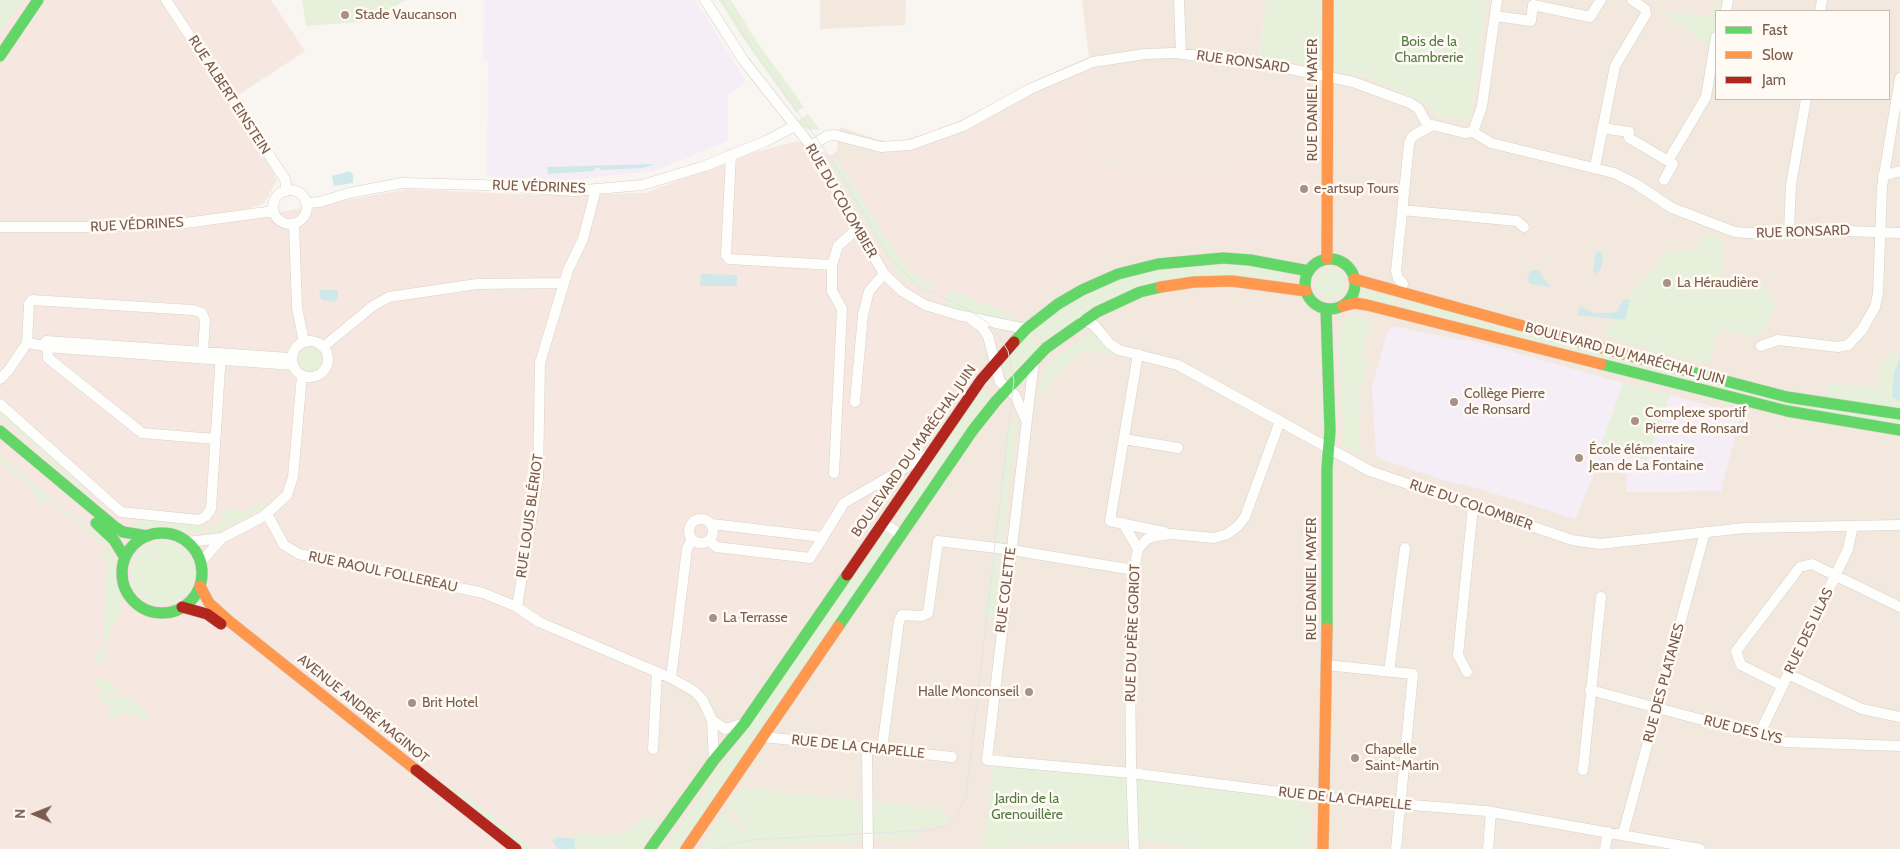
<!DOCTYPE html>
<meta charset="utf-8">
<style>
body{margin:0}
#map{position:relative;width:1900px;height:849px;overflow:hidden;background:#f9f5f0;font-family:Cabin,sans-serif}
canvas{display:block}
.legend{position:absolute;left:1715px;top:10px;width:175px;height:90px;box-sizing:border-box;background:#fffaf3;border:1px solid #cabbb1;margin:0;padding:6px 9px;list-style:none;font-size:15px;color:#7a5c4d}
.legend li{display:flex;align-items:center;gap:10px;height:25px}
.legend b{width:25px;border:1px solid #cabbb1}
.north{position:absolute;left:10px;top:789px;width:50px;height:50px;-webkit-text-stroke:4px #fffaf3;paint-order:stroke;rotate:271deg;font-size:14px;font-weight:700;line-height:20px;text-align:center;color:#7a5c4d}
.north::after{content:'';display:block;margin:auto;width:18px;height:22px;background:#7a5c4d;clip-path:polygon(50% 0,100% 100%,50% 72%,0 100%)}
</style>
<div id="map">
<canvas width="1900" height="849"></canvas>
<ul class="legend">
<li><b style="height:6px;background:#63d668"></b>Fast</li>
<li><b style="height:6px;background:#ff974d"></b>Slow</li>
<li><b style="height:6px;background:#b3261e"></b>Jam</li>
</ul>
<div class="north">N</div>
</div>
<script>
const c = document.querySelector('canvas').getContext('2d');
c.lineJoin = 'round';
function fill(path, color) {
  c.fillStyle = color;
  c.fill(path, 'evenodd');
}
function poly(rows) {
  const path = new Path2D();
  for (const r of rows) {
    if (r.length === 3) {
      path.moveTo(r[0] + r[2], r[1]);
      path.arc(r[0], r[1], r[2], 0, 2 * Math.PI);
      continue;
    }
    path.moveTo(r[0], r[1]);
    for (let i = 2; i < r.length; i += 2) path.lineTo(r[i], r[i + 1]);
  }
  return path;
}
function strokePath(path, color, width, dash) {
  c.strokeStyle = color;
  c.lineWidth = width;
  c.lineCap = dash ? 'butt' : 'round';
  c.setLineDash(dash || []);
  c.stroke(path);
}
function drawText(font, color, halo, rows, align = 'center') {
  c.font = font + ' Cabin,sans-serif';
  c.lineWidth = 5;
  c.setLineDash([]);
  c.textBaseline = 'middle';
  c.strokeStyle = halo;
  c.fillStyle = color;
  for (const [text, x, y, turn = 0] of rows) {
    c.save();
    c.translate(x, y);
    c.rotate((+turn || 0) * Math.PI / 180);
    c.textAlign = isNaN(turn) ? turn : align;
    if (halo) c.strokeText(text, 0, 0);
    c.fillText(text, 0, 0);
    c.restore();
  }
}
fill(poly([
 [820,0,906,0,905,25,820,29],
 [1082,0,1266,0,1259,55,1367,77,1427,105,1437,115,1470,121,1487,0,1900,0,1900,849,641,849,648,840,640,300,811,168,837,151,840,127,879,140,894,143,906,140,951,125,1043,77,1089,57],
 [1716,11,1889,11,1889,99,1716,99]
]), '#f2e8de');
fill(poly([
 [0,0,271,0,305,51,237,96,277,180,264,204,180,230,409,189,536,195,645,193,752,153,797,141,858,167,977,127,1094,68,1092,166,1237,178,1236,156,1313,163,1312,242,1293,245,1112,245,1063,278,966,359,887,493,760,674,708,691,658,678,648,840,641,849,0,849]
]), '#f6e8e1');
fill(poly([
 [484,0,695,0,746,81,728,95,728,141,654,171,551,182,487,177,488,61,483,60],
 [1393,326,1465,341,1466,339,1623,383,1601,447,1646,461,1670,395,1741,414,1721,491,1626,492,1627,474,1595,470,1576,519,1459,483,1458,485,1380,459,1376,454,1372,388,1386,335]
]), '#f6eef6');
fill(poly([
 [0,0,22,0,0,35],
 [302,0,405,0,387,11,384,20,306,26],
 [719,0,731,0,757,42,804,107,796,112,747,44],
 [1266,0,1487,0,1470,121,1437,115,1427,105,1367,77,1259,55],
 [1714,2,1722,3,1721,11,1716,11,1716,31,1712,32,1710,47,1661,12,1711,16],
 [808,114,820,130,807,129,796,122],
 [838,159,897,255,909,270,932,285,928,294,900,276,887,258,830,164],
 [1707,233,1724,240,1719,282,1761,281,1775,306,1765,330,1752,336,1718,329,1709,365,1605,337,1607,326,1627,316,1629,297,1667,252,1693,249],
 [1228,263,1283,272,1282,281,1183,278,1045,344,1033,330,1050,314,1106,284,1166,267],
 [1330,284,15],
 [1359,287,1395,298,1393,306,1355,298],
 [950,290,1013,315,1011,323,947,307,946,302],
 [1404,300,1900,421,1900,426,1820,413,1402,307],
 [1358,316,1371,320,1361,361,1368,363,1362,387,1358,387,1360,444,1363,451,1356,453,1344,446,1339,335,1343,321,1350,317],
 [1092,332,1114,357,1090,351,1082,353,1074,358,1038,396,1042,373,1062,353],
 [1029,334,1040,348,1010,378,1007,378,1002,364],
 [311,359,12],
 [1898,353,1900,353,1900,409,1828,399,1829,383,1876,388,1883,361],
 [1623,383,1670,395,1646,461,1601,447],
 [983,385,990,402,906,521,895,513],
 [0,408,94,497,91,497,0,417],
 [1008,422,1017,423,1003,541,994,540],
 [0,456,107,544,104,547,47,499,42,504,39,502,33,489,0,462],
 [264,501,266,506,222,530,208,534,209,526,220,526,222,510,225,508,242,512],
 [143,519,203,523,205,526,204,534,192,534,168,526,140,528,130,526],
 [885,529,895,536,680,849,664,849],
 [163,573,32],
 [108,546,114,556,122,608,108,638,106,660,100,664,96,660,97,652,103,652,107,561,101,559],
 [992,555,1001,557,994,620,984,619],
 [98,677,109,681,123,693,101,690,93,681],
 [96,693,128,697,148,713,150,719,143,723,139,720,139,715,117,714,116,720,109,720,110,709],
 [997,765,1123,777,1302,801,1311,811,1310,849,1208,849,1140,840,983,848,993,768,996,768],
 [441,781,467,796,534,849,525,849],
 [741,788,941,809,950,820,936,827,918,829,918,838,876,840,875,831,860,831,859,841,708,849,702,844,724,812,730,817,731,824,739,826,741,832,743,832,739,813,727,807],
 [645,816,660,820,639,849,573,849,572,835,585,833,612,836,626,831]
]), '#e7f0db');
fill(poly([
 [655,164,642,168,601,170,597,167,593,171,548,174,547,167],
 [350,171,353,175,353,183,334,186,332,176],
 [1600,251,1603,255,1601,269,1595,274,1593,269,1596,252],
 [1531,270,1539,270,1545,281,1552,287,1530,284,1527,277],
 [701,274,737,275,737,286,700,286],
 [319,290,338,290,338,299,333,302,321,300],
 [1630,299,1625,320,1577,315,1580,306,1594,313,1613,313,1617,311,1623,300],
 [1900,356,1900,401,1892,397,1894,374],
 [557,837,575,839,574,849,558,849,552,841]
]), '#d0e8ea');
const street = poly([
 [166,0,285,179,287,191],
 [705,0,744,61,811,146,884,274,902,291,925,305,958,315,1026,329],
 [1179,0,1181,54],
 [1726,11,1728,0],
 [1820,11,1822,0],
 [1495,16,1531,21,1533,5,1590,17,1601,0],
 [1602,128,1629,132,1629,138,1668,161,1706,97,1716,37],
 [1473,132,1482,106,1497,0],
 [811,146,827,136,835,135,881,147,910,145,963,126,1030,89,1093,62,1145,54,1173,53,1257,62,1353,82,1410,103,1418,108,1428,126],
 [731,155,726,255,729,259,832,265],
 [1595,167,1615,66,1646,14,1645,9,1632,0],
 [1883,176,1900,171],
 [1664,180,1673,164,1668,161],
 [596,189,583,239,568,270,540,363,538,478,517,607,539,622,671,678,694,691,702,699,712,720,714,760],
 [290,207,17],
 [306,203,320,202,349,193,402,183,481,185,574,191,642,185,705,166,766,141,793,127],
 [1402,210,1517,221,1524,227],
 [294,224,297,308,304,342],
 [0,227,94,227,178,224,274,211],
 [1789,230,1791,185,1806,99],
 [1403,284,1398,278,1396,271,1409,144,1411,138,1416,134,1433,125,1464,133,1473,132,1491,143,1614,173,1636,184,1672,208,1735,232,1763,234,1789,230,1819,230,1900,233],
 [972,320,981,326,988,336,1000,382,1015,395,1026,420],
 [1082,320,1094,325,1110,344,1119,350,1178,365,1370,471,1572,540,1600,544,1744,528,1900,525],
 [46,341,289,358],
 [310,359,18],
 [47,342,48,358,142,433,215,439],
 [27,343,58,348,293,365],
 [1761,346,1778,340,1838,347,1848,345,1862,330,1875,307,1878,293,1882,187,1900,78],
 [323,347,373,306,389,297,477,284,564,283],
 [1138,354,1110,521,1164,532],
 [1034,360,987,760,1131,773,1326,798,1486,811,1700,849],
 [0,379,8,371,27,343,29,304,32,300,193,310,202,313,205,320,203,352],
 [855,402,863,315,869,291,884,274],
 [0,404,121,512,199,520,206,516,211,509,221,353],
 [1124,439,1178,448],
 [834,473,842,309,832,291,832,265,838,246,857,229],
 [267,514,284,545,299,554,483,593,517,607],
 [701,531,12],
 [882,522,901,535],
 [1123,523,1138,549],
 [712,524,822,537],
 [709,540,716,547,810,558,844,503,927,455],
 [187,542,222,538],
 [201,562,222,538,264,516,287,495,293,477,302,375],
 [1326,665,1413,674,1396,849],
 [1389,672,1405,548],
 [1467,672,1458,655,1473,506],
 [1788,674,1862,709,1900,717],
 [671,678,687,549,692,539],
 [1783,686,1741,665,1736,651,1800,567,1812,564,1900,607],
 [1590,690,1785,742,1900,746],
 [712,720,725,729,742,724],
 [1759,735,1848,549,1853,526],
 [764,737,952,757],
 [867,748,868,849],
 [653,749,657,672],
 [882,749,899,621,902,615,922,616,928,613,938,541,1005,549,1134,570],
 [1583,770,1601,597],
 [1623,834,1705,532],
 [1134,849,1131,766,1130,640,1134,570,1138,549,1147,539,1156,536,1171,534,1214,538,1227,534,1238,526,1245,517,1280,421],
 [1488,849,1491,812],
 [1605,849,1608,832]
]);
const fast = poly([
 [0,56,38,0],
 [1330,284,25],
 [1326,309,1330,431,1327,468,1327,628],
 [1014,342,1026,329,1058,304,1082,290,1118,274,1158,264,1223,258,1250,260,1309,271],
 [1649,361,1787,397,1900,414],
 [1601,364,1787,411,1900,430],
 [0,431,115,527,123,532,148,536],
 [96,523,114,540,125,558],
 [162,573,40],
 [838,627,973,430,996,401,1046,348,1097,312,1140,292,1161,287],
 [650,849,714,760,744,724,847,575]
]);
const slow = poly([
 [1327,259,1328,0],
 [1354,279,1649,361],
 [1161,287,1194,282,1232,281,1306,291],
 [1343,306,1355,303,1367,305,1601,364],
 [200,586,209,603,229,621,416,770],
 [686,849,838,627],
 [1323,849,1327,628]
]);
const jam = poly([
 [847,575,981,380,1014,342],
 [182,607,207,614,221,624],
 [416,770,516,849]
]);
strokePath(street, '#d7d1cb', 11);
strokePath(fast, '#d9d2cb', 12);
strokePath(slow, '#d9d2cb', 12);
strokePath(jam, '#d9d2cb', 12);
strokePath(street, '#fefefd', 10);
strokePath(fast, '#63d668', 11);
strokePath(slow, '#ff974d', 11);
strokePath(jam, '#b3261e', 11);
strokePath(poly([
 [716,849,748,840,930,830,947,825,957,816,966,796,1014,381,1008,351,997,333,988,323,972,312,917,285,891,260,831,159,747,40,722,0]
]), '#e6e3e7', 1);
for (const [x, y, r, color] of [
 [345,15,5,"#a69286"],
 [1304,189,5,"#a69286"],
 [1667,283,5,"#a69286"],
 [1454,402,5,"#a69286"],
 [1635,421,5,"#a69286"],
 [1579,458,5,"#a69286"],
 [713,618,5,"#a69286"],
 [1029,692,5,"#a69286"],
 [412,703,5,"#a69286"],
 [1355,758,5,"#a69286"]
]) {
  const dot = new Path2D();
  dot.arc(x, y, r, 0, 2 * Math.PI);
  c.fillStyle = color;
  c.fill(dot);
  strokePath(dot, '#fffaf3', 2);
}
drawText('14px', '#7a5c4d', '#fffaf3', [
 ["Stade Vaucanson",355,15],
 ["e-artsup Tours",1314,189],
 ["La Héraudière",1677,283],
 ["Collège Pierre",1464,394],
 ["de Ronsard",1464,410],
 ["Complexe sportif",1645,413],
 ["Pierre de Ronsard",1645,429],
 ["École élémentaire",1589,450],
 ["Jean de La Fontaine",1589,466],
 ["La Terrasse",723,618],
 ["Halle Monconseil",1019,692,"right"],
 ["Brit Hotel",422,703],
 ["Chapelle",1365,750],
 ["Saint-Martin",1365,766]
], 'left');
drawText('14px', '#537a41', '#fffaf3', [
 ["Bois de la",1429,42],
 ["Chambrerie",1429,58],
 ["Jardin de la",1027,799],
 ["Grenouillère",1027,815]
]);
drawText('14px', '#7a5c4d', '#fffaf3', [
 ["RUE RONSARD",1243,62,8],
 ["RUE ALBERT EINSTEIN",229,95,57],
 ["RUE DANIEL MAYER",1313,100,-90],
 ["RUE VÉDRINES",539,187,2],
 ["RUE DU COLOMBIER",841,201,60],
 ["RUE VÉDRINES",137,225,-3],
 ["RUE RONSARD",1803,232,-2],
 ["BOULEVARD DU MARÉCHAL JUIN",1625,354,15],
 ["BOULEVARD DU MARÉCHAL JUIN",914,451,-55],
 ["RUE DU COLOMBIER",1471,505,19],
 ["RUE LOUIS BLÉRIOT",530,516,-82],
 ["RUE RAOUL FOLLEREAU",383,572,12],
 ["RUE DANIEL MAYER",1312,579,-90],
 ["RUE COLETTE",1006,590,-83],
 ["RUE DES LILAS",1809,631,-64],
 ["RUE DU PÈRE GORIOT",1133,633,-88],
 ["RUE DES PLATANES",1664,683,-75],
 ["AVENUE ANDRÉ MAGINOT",363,709,39],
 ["RUE DES LYS",1743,730,14],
 ["RUE DE LA CHAPELLE",858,747,6],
 ["RUE DE LA CHAPELLE",1345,799,6]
]);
</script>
